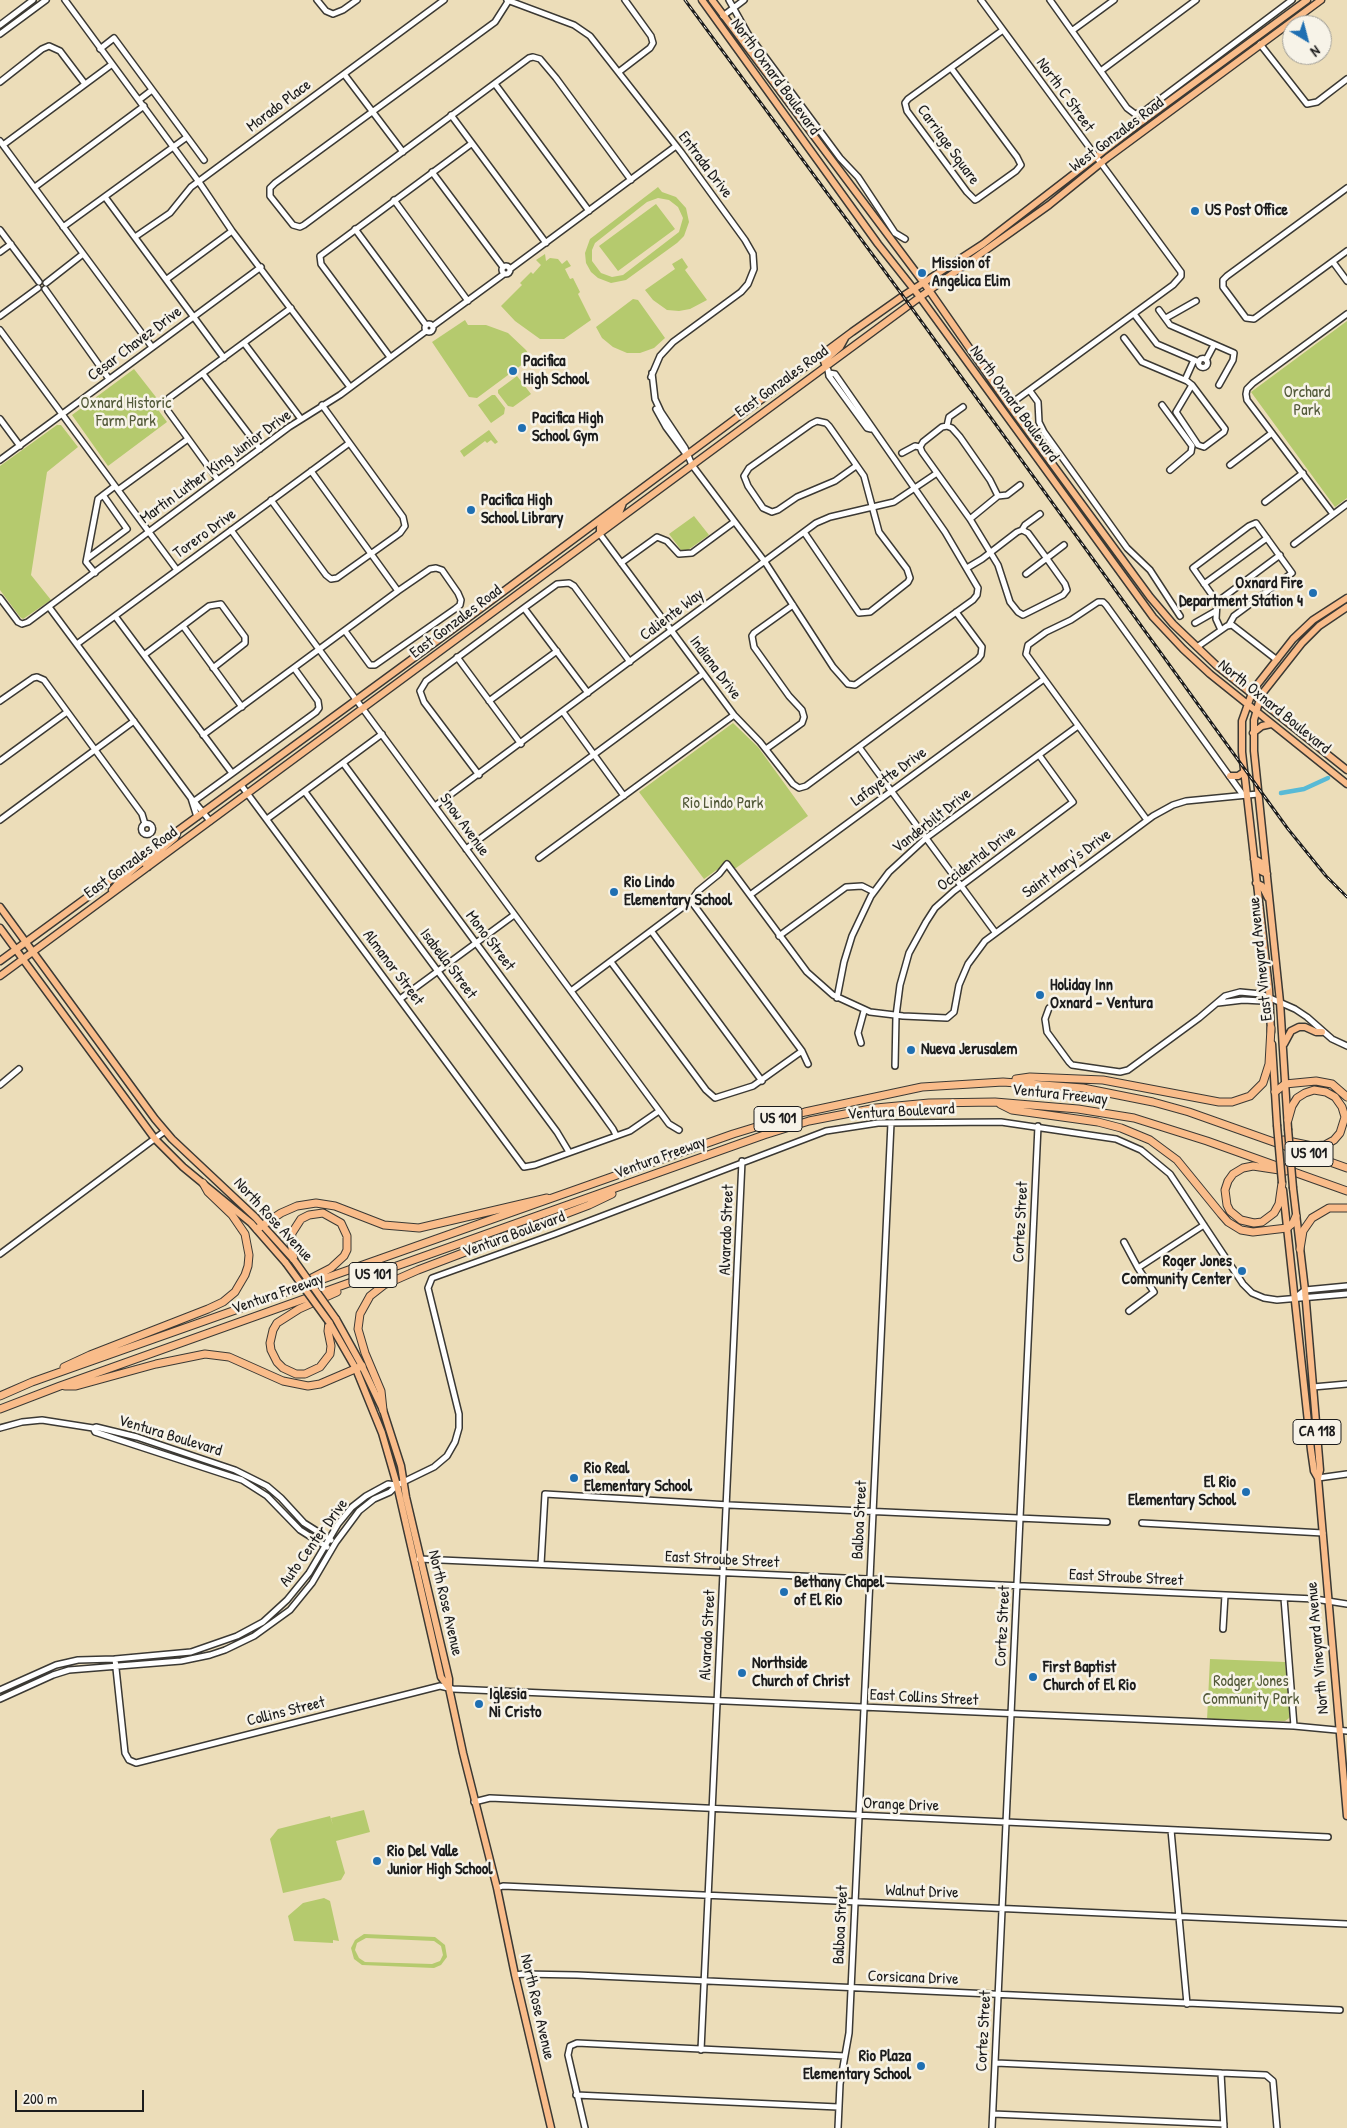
<!DOCTYPE html>
<style>
body{margin:0}
#map{position:relative;width:1347px;height:2128px;overflow:hidden;background:#ecddb9;font-family:"Patrick Hand",sans-serif}
canvas{display:block}
.north{position:absolute;left:1282px;top:15px;width:50px;height:50px;box-sizing:border-box;background:#f7f3e8;border:1px solid #9f9d96;border-radius:50%;rotate:143deg;font-size:14px;font-weight:700;line-height:20px;text-align:center;color:#1c1c1c}
.north::after{content:'';display:block;margin:auto;width:18px;height:22px;background:#1f6fb2;clip-path:polygon(50% 0,100% 100%,50% 72%,0 100%)}
.scale{position:absolute;left:15px;top:2090px;width:129px;height:22px;box-sizing:border-box;border:2px solid #1c1c1c;border-top:0;padding-left:6px;font-size:15px;line-height:18px;white-space:nowrap;color:#1c1c1c;-webkit-text-stroke:4px #f7f3e8;paint-order:stroke}
</style>
<div id="map">
<canvas width="1347" height="2128"></canvas>
<div class="north">N</div>
<div class="scale">200 m</div>
</div>
<script>
const c = document.querySelector('canvas').getContext('2d');
c.lineJoin = 'round';
function fill(path, color) {
  c.fillStyle = color;
  c.fill(path, 'evenodd');
}
function poly(rows) {
  const path = new Path2D();
  for (const r of rows) {
    if (r.length === 3) {
      path.moveTo(r[0] + r[2], r[1]);
      path.arc(r[0], r[1], r[2], 0, 2 * Math.PI);
      continue;
    }
    path.moveTo(r[0], r[1]);
    for (let i = 2; i < r.length; i += 2) path.lineTo(r[i], r[i + 1]);
  }
  return path;
}
function strokePath(path, color, width, dash) {
  c.strokeStyle = color;
  c.lineWidth = width;
  c.lineCap = dash ? 'butt' : 'round';
  c.setLineDash(dash || []);
  c.stroke(path);
}
function drawText(font, color, halo, rows, align = 'center') {
  c.font = font + ' "Patrick Hand",sans-serif';
  c.lineWidth = 5;
  c.setLineDash([]);
  c.textBaseline = 'middle';
  c.strokeStyle = halo;
  c.fillStyle = color;
  for (const [text, x, y, turn = 0] of rows) {
    c.save();
    c.translate(x, y);
    c.rotate((+turn || 0) * Math.PI / 180);
    c.textAlign = isNaN(turn) ? turn : align;
    if (halo) c.strokeText(text, 0, 0);
    c.fillText(text, 0, 0);
    c.restore();
  }
}
fill(poly([
 [658,187,662,192,676,197,686,208,689,222,684,236,677,243,626,280,611,283,598,278,591,272,586,263,585,253,590,239],
 [658,198,669,200,678,207,683,218,679,232,623,275,612,277,601,273,592,261,592,250,595,243,647,202],
 [656,204,675,229,618,271,599,246],
 [545,254,546,261,550,258,558,259,562,264,567,260,571,266,565,269,570,279,573,278,580,292,578,294,591,320,564,339,540,339,515,321,501,306,522,285,520,283,531,272,533,274,541,265,536,260],
 [682,258,688,267,685,270,707,300,690,309,679,311,667,310,653,300,645,290,675,269,672,264],
 [633,299,638,300,665,338,654,348,640,353,627,353,613,347,602,338,596,327],
 [465,320,468,325,486,325,508,333,526,350,531,358,477,398,469,397,432,342],
 [1347,321,1347,498,1335,507,1251,392],
 [134,369,159,401,159,411,167,422,108,466,72,415],
 [517,376,531,394,513,407,508,406,498,393,498,390],
 [492,395,495,395,505,408,504,414,491,423,478,405],
 [57,425,61,425,78,447,47,472,31,575,51,600,23,619,20,617,0,590,0,466],
 [489,430,498,442,495,444,491,440,487,443,485,441,464,457,460,451],
 [694,516,709,535,688,550,681,550,669,534],
 [733,723,758,747,808,816,736,868,718,869,704,879,639,792],
 [1210,1659,1285,1662,1290,1717,1288,1719,1285,1721,1207,1720],
 [364,1810,370,1832,336,1841,345,1873,341,1880,283,1893,270,1839,278,1829,330,1816,333,1825,331,1818],
 [324,1898,330,1901,339,1941,333,1940,333,1943,294,1941,288,1916,303,1903],
 [364,1934,435,1937,445,1945,447,1957,441,1965,434,1968,362,1965,354,1959,351,1948,355,1940],
 [366,1938,434,1941,441,1946,443,1955,440,1961,432,1964,365,1962,359,1958,355,1950,357,1943]
]), '#b5ca6e');
strokePath(poly([
 [1281,793,1304,789,1328,778]
]), '#58bad6', 4.5);
const minor = poly([
 [65,0,199,182,232,231,350,387],
 [317,0,326,11,333,14,343,10,357,0],
 [507,0,574,25,590,36,681,152,745,240,753,254,754,269,748,284,741,292,673,342,660,356,651,377],
 [509,0,495,22,275,183,270,188,270,196,293,225,300,227,304,225,529,58,533,57,540,59,556,78,631,180],
 [729,0,748,34,840,158,858,177,895,233,905,239],
 [981,0,1181,272,1181,276,1173,285,1009,405],
 [1050,0,1127,108,1135,114,1143,112,1292,0],
 [723,16,744,0],
 [0,25,33,0],
 [1073,30,1114,0],
 [0,34,46,0],
 [1260,44,1307,104,1317,102,1347,79],
 [100,49,114,38,204,160],
 [951,68,1017,157,1021,165,1016,171,977,199,975,200,967,192,907,111,905,103,908,99,1003,30],
 [1102,70,1196,0],
 [620,71,650,48,653,43,651,36,625,0],
 [344,74,403,152],
 [0,82,42,49,49,46,60,51,85,84],
 [495,84,589,211],
 [139,100,152,90],
 [451,115,546,243],
 [0,141,152,347],
 [3,145,111,65],
 [432,172,503,267],
 [35,187,144,106],
 [1347,188,1227,276,1223,280,1223,287,1246,318,1254,319,1347,251],
 [105,197,224,358],
 [394,200,468,301],
 [63,227,187,137],
 [355,229,426,325],
 [0,230,39,282],
 [135,237,170,213,191,187,444,0],
 [0,252,11,244],
 [1333,262,1347,281],
 [506,270,4],
 [510,269,676,146],
 [167,279,232,231],
 [46,283,83,254],
 [45,289,109,379],
 [1159,310,1170,325,1234,353,1233,360,1219,385],
 [1134,314,1157,344,1199,362],
 [0,316,38,288],
 [1166,318,1196,301],
 [429,328,4],
 [433,326,504,274],
 [0,330,177,570],
 [1124,338,1142,362,1187,381,1192,385],
 [244,343,301,419],
 [390,357,321,264,320,256,471,144],
 [1203,363,4.5],
 [1206,360,1214,345],
 [828,370,829,376,867,428,871,429],
 [652,373,655,399,661,412,685,448,692,465,765,562,833,667,848,684,855,685,973,600,977,595,978,588,945,532,835,374,829,373],
 [203,374,260,449],
 [1185,380,1194,360],
 [1192,385,1225,429,1224,432,1204,447,1198,445,1176,412,1192,385],
 [1030,391,1038,402,1039,422,1044,432,1127,548,1150,570,1180,616],
 [1162,405,1192,446,1191,452,1170,470],
 [656,409,666,427,686,454],
 [0,419,20,446],
 [947,426,952,428,960,437,990,480,998,496],
 [947,426,949,417,963,407],
 [920,447,922,452,970,519,998,565,1010,602,1018,612,1023,615,1063,595,1067,590,1065,584,1045,556,1028,533,1022,530],
 [902,453,915,446,920,447,923,442,942,427,947,426],
 [0,460,261,267],
 [1230,465,1272,433],
 [311,471,398,591],
 [218,480,168,411,166,404,169,398,291,308],
 [118,490,188,439],
 [271,500,326,575,331,579,337,578,400,533,405,526,403,517,322,405],
 [1265,502,1303,473],
 [1333,514,1247,400,1246,394,1247,389,1253,383,1347,314],
 [970,519,998,496,1007,495,1020,485],
 [231,530,669,1124,679,1130],
 [804,532,859,613,870,612,908,582,910,578,907,569,879,532,864,476,829,426,826,423,817,421,811,424,749,468,744,476,748,486,763,508,772,512,778,510,797,497,835,481,856,466],
 [599,533,734,715,760,742,793,784,799,788,806,786,978,659,981,655,982,647,956,612],
 [1294,544,1347,504],
 [88,558,127,529,103,495],
 [621,563,657,537,667,541,679,554,692,553,734,522],
 [967,568,982,559,1017,532,1022,530,1025,525,1040,514],
 [95,573,86,562,98,499,115,486],
 [1026,574,1064,545],
 [1204,584,1267,538],
 [0,598,18,622,22,624,28,622,289,427,340,395,426,331],
 [1217,602,1280,555],
 [49,607,191,798,197,817],
 [524,608,588,693],
 [115,616,232,773],
 [1195,623,1216,611],
 [183,626,242,707],
 [1221,630,1216,619,1217,602,1193,568,1249,526,1256,523,1292,573,1234,616,1229,625],
 [77,644,348,444],
 [1197,647,1227,626,1232,625,1277,660],
 [144,655,209,606,221,604,245,637,245,643,213,668],
 [457,657,521,744],
 [0,701,33,678,37,677,44,680,142,814,145,824],
 [489,701,557,651],
 [563,712,624,796],
 [203,735,398,591,430,569,436,568,442,570,458,593,461,600,460,605,455,609,375,665,370,665,345,631],
 [859,747,995,932],
 [766,749,802,723,804,717,802,710,789,696,754,647,752,636,754,633,793,605],
 [0,761,67,712],
 [343,763,595,1104,613,1129,616,1135],
 [479,775,424,702,420,691,426,681,524,608,557,584,569,583,574,586,630,662],
 [241,785,524,1167,535,1165,630,1131,659,1111],
 [305,792,557,1132,569,1152],
 [193,800,210,821],
 [193,802,316,712,319,708,318,701,294,668],
 [435,806,816,523,830,517,894,502,937,473],
 [267,819,382,734],
 [0,820,134,721],
 [1147,820,1026,654,1028,645,1046,632,1071,620,1098,602,1103,602,1106,605,1243,795],
 [147,829,5.5],
 [466,849,703,674],
 [539,858,734,715],
 [750,895,1044,679],
 [691,901,802,1051,808,1064],
 [652,932,762,1081],
 [779,936,846,887,862,886,874,892],
 [611,962,706,1090,715,1098,753,1086,802,1051],
 [571,991,691,901,698,891,719,874,727,864,807,972,833,995,870,1012,903,1016,947,1018,954,1012,959,985,968,964,985,941,1153,816,1173,805,1186,801,1258,794],
 [837,998,844,962,852,936,871,896,889,872,926,838,1078,726],
 [400,999,514,915],
 [1218,1003,1243,1000,1262,1001,1269,999],
 [1049,1008,1045,1019,1047,1032,1069,1062,1072,1065,1120,1072,1128,1070,1199,1018,1225,996,1240,992,1261,994,1295,1009,1307,1017,1332,1039,1347,1046],
 [861,1043,858,1033,864,1011],
 [895,1066,896,1016,900,985,909,953,926,922,935,908,954,891,1073,802,1039,755],
 [0,1085,19,1069],
 [1124,1242,1138,1268,1154,1292,1129,1311],
 [0,1254,165,1131],
 [1138,1268,1204,1225],
 [1296,1297,1305,1290,1347,1286],
 [1313,1387,1347,1384],
 [0,1428,22,1422,42,1420,93,1428,96,1427,137,1437,235,1470,267,1486,281,1498,304,1523,331,1540],
 [93,1428,95,1432,242,1480,267,1496,300,1530,327,1547],
 [1318,1478,1347,1474],
 [1142,1523,1323,1533],
 [419,1559,1315,1599,1347,1604],
 [541,1564,545,1494,729,1505,1107,1522],
 [1284,1598,1294,1726],
 [1223,1629,1225,1595],
 [115,1659,125,1753,129,1760,136,1763,440,1686,453,1689,521,1692,1294,1726,1347,1731],
 [0,1690,56,1665,78,1660,115,1659,191,1652,237,1636,263,1622,287,1600,309,1573,338,1524,352,1507,366,1496,388,1484,397,1485],
 [0,1699,53,1675,69,1670,181,1661,210,1655,225,1650,254,1636,290,1610,312,1583,336,1542,359,1511,374,1499,390,1492,397,1485,434,1467,447,1456,455,1442,459,1428,459,1414,428,1288,432,1278,555,1234,826,1131,878,1123,1001,1122,1116,1139,1141,1150,1170,1174,1243,1284,1252,1293,1264,1298,1277,1300,1347,1294],
 [474,1802,490,1798,1328,1837],
 [1171,1830,1187,2004],
 [497,1888,503,1886,1347,1924],
 [515,1975,523,1974,577,1975,1340,2010],
 [701,2050,742,1161],
 [996,2063,1266,2075,1273,2081,1277,2128],
 [1221,2073,1224,2128],
 [576,2095,838,2107],
 [993,2114,1224,2124],
 [585,2128,568,2055,570,2046,577,2043,845,2056],
 [838,2128,840,2084,849,2033,891,1123],
 [992,2128,1038,1126]
]);
const major = poly([
 [702,0,878,244,920,297,1153,617,1183,649,1210,674,1347,784],
 [712,0,924,283,1009,405,1150,597,1173,624,1217,666,1347,770],
 [826,367,824,361,840,347,845,338],
 [600,531,600,527,620,511,623,503],
 [1253,733,1262,726,1271,724],
 [1230,776,1238,776,1244,772],
 [1254,859,1260,862,1261,871,1267,874],
 [148,867,146,865,148,861,175,838,177,833],
 [1256,883,1262,886,1268,898],
 [112,890,120,881,141,863,140,858],
 [0,907,155,1119,172,1139,255,1217,294,1260],
 [0,928,155,1139,183,1167,251,1223,286,1263],
 [0,961,449,632,852,332,903,296,983,244,1141,122,1307,0],
 [0,976,920,297,1049,205,1107,158,1321,0],
 [1271,1032,1269,989,1242,752,1242,721,1253,690,1293,639,1313,620,1347,598],
 [1272,1044,1277,1125],
 [1284,1044,1291,1031,1299,1027,1305,1027,1316,1032,1322,1032],
 [1288,1129,1280,1002,1254,751,1254,720,1261,695,1302,643,1319,626,1347,607],
 [1293,1188,1305,1290,1320,1470,1318,1478],
 [1283,1190,1311,1450,1314,1471,1318,1478,1347,1816],
 [336,1319,362,1366,383,1410,401,1466,406,1497,449,1679,449,1688,463,1753,497,1888,515,1975,551,2128],
 [329,1322,356,1369,382,1433,397,1485,441,1677,449,1688]
]);
const highway = poly([
 [1016,1079,1030,1077,1103,1080,1219,1102,1232,1102,1250,1096,1263,1083,1269,1064,1271,1028],
 [1275,1092,1285,1084,1316,1081,1332,1084,1347,1097],
 [1000,1104,1012,1110,1098,1122,1121,1128,1150,1140,1177,1160,1221,1214,1228,1222,1241,1230,1253,1232,1287,1228,1293,1223,1296,1216],
 [1283,1140,1312,1146,1325,1145,1334,1140,1340,1133,1345,1117,1342,1107,1335,1097,1326,1092,1314,1090,1305,1093,1297,1098,1292,1106,1288,1120],
 [1282,1183,1279,1204,1274,1213,1262,1222,1254,1223,1241,1220,1230,1211,1227,1205,1225,1190,1228,1181,1233,1174,1243,1168,1253,1166,1286,1171],
 [257,1229,281,1213,297,1206,316,1203,335,1206,384,1225,419,1228,547,1198],
 [1300,1249,1303,1231,1312,1218,1329,1208,1347,1208],
 [294,1260,291,1242,292,1233,301,1219,309,1215,323,1213,341,1223,347,1236,347,1250,344,1256,331,1268,304,1282],
 [329,1322,328,1331,331,1346,330,1354,320,1367,305,1374,296,1374,283,1368,277,1362,271,1350,270,1343,273,1330,277,1323,299,1309,337,1292],
 [64,1367,90,1355,208,1309,223,1302,235,1292,245,1275,248,1266,249,1255,245,1234,232,1215,208,1192,203,1183],
 [65,1386,76,1386,156,1364,205,1354,229,1357,283,1381,308,1386,320,1384,362,1366],
 [0,1396,32,1382,733,1134,805,1112,922,1087,1003,1082,1083,1088,1153,1102,1189,1112,1347,1168],
 [0,1409,60,1386,764,1135,809,1121,876,1108,929,1103,995,1102,1078,1109,1134,1118,1207,1141,1347,1191],
 [383,1410,381,1391,365,1353,358,1329,360,1314,370,1296,384,1285,418,1270,589,1205,612,1194]
]);
strokePath(minor, '#3b3934', 8);
strokePath(major, '#3b3934', 9);
strokePath(highway, '#3b3934', 9);
strokePath(minor, '#fff', 5);
strokePath(major, '#f9bc8a', 6);
strokePath(highway, '#f9bc8a', 7);
const rail = poly([
 [685,0,903,296,1288,829,1326,876,1347,897]
]);
strokePath(rail, '#1c1c1c', 3);
strokePath(rail, '#f7f3e8', 1, [4]);
const majorBridge = poly([
 [1277,1125,1282,1183],
 [1288,1129,1293,1188],
 [294,1260,336,1319],
 [286,1263,329,1322]
]);
strokePath(majorBridge, '#3b3934', 9, []);
strokePath(majorBridge, '#f9bc8a', 6);
for (const [x, y, r, color] of [
 [1195,211,5,"#1f6fb2"],
 [922,273,5,"#1f6fb2"],
 [513,371,5,"#1f6fb2"],
 [522,428,5,"#1f6fb2"],
 [471,510,5,"#1f6fb2"],
 [1313,593,5,"#1f6fb2"],
 [614,892,5,"#1f6fb2"],
 [1040,995,5,"#1f6fb2"],
 [911,1050,5,"#1f6fb2"],
 [1242,1271,5,"#1f6fb2"],
 [574,1478,5,"#1f6fb2"],
 [1246,1492,5,"#1f6fb2"],
 [784,1592,5,"#1f6fb2"],
 [742,1673,5,"#1f6fb2"],
 [1033,1677,5,"#1f6fb2"],
 [479,1704,5,"#1f6fb2"],
 [377,1861,5,"#1f6fb2"],
 [921,2066,5,"#1f6fb2"]
]) {
  const dot = new Path2D();
  dot.arc(x, y, r, 0, 2 * Math.PI);
  c.fillStyle = color;
  c.fill(dot);
  strokePath(dot, '#f7f3e8', 2);
}
for (const [x, y, w] of [
 [778,1119,48],
 [1309,1154,48],
 [373,1275,48],
 [1317,1432,48]
]) {
  const box = new Path2D();
  box.roundRect(x - w / 2, y - 12.5, w, 25, 4);
  c.fillStyle = '#f7f3e8';
  c.fill(box);
  strokePath(box, '#1c1c1c', 1);
}
drawText('bold 15px', '#1c1c1c', null, [
 ["US 101",778,1119],
 ["US 101",1309,1154],
 ["US 101",373,1275],
 ["CA 118",1317,1432]
]);
drawText('16px', '#1c1c1c', '#f7f3e8', [
 ["North Oxnard Boulevard",775,77,54],
 ["North C Street",1065,95,54],
 ["Morado Place",279,106,-37],
 ["West Gonzales Road",1117,135,-37],
 ["Carriage Square",948,145,54],
 ["Entrada Drive",705,165,53],
 ["Cesar Chavez Drive",135,344,-37],
 ["East Gonzales Road",782,382,-36],
 ["North Oxnard Boulevard",1014,404,54],
 ["Martin Luther King Junior Drive",216,467,-36],
 ["Torero Drive",205,534,-36],
 ["Caliente Way",672,615,-37],
 ["East Gonzales Road",456,622,-37],
 ["Indiana Drive",715,668,53],
 ["North Oxnard Boulevard",1274,707,39],
 ["Lafayette Drive",889,777,-36],
 ["Vanderbilt Drive",932,821,-38],
 ["Snow Avenue",464,825,54],
 ["Occidental Drive",977,859,-38],
 ["East Gonzales Road",131,863,-36],
 ["Saint Mary's Drive",1067,864,-36],
 ["Mono Street",490,941,53],
 ["East Vineyard Avenue",1261,959,-96],
 ["Isabella Street",448,964,53],
 ["Almanor Street",393,968,53],
 ["Ventura Freeway",1060,1095,6],
 ["Ventura Boulevard",901,1112,-3],
 ["Ventura Freeway",660,1158,-20],
 ["North Rose Avenue",273,1220,47],
 ["Cortez Street",1021,1222,-87],
 ["Alvarado Street",727,1230,-88],
 ["Ventura Boulevard",514,1235,-20],
 ["Ventura Freeway",278,1294,-19],
 ["Ventura Boulevard",170,1436,17],
 ["Balboa Street",860,1520,-87],
 ["Auto Center Drive",314,1543,-54],
 ["East Stroube Street",722,1560,3],
 ["East Stroube Street",1126,1578,3],
 ["North Rose Avenue",445,1603,77],
 ["Cortez Street",1003,1626,-87],
 ["Alvarado Street",708,1635,-87],
 ["North Vineyard Avenue",1318,1648,-95],
 ["East Collins Street",924,1698,3],
 ["Collins Street",286,1712,-14],
 ["Orange Drive",901,1805,2],
 ["Walnut Drive",922,1892,2],
 ["Balboa Street",841,1925,-87],
 ["Corsicana Drive",913,1978,2],
 ["North Rose Avenue",537,2007,77],
 ["Cortez Street",984,2031,-87]
]);
drawText('bold 16px', '#1c1c1c', '#f7f3e8', [
 ["US Post Office",1205,211],
 ["Mission of",932,264],
 ["Angelica Elim",932,282],
 ["Pacifica",523,362],
 ["High School",523,380],
 ["Pacifica High",532,419],
 ["School Gym",532,437],
 ["Pacifica High",481,501],
 ["School Library",481,519],
 ["Oxnard Fire",1303,584,"right"],
 ["Department Station 4",1303,602,"right"],
 ["Rio Lindo",624,883],
 ["Elementary School",624,901],
 ["Holiday Inn",1050,986],
 ["Oxnard - Ventura",1050,1004],
 ["Nueva Jerusalem",921,1050],
 ["Roger Jones",1232,1262,"right"],
 ["Community Center",1232,1280,"right"],
 ["Rio Real",584,1469],
 ["Elementary School",584,1487],
 ["El Rio",1236,1483,"right"],
 ["Elementary School",1236,1501,"right"],
 ["Bethany Chapel",794,1583],
 ["of El Rio",794,1601],
 ["Northside",752,1664],
 ["Church of Christ",752,1682],
 ["First Baptist",1043,1668],
 ["Church of El Rio",1043,1686],
 ["Iglesia",489,1695],
 ["Ni Cristo",489,1713],
 ["Rio Del Valle",387,1852],
 ["Junior High School",387,1870],
 ["Rio Plaza",911,2057,"right"],
 ["Elementary School",911,2075,"right"]
], 'left');
drawText('16px', '#525939', '#f7f3e8', [
 ["Orchard",1307,393],
 ["Park",1307,411],
 ["Oxnard Historic",126,404],
 ["Farm Park",126,422],
 ["Rio Lindo Park",723,804],
 ["Rodger Jones",1251,1682],
 ["Community Park",1251,1700]
]);
</script>
